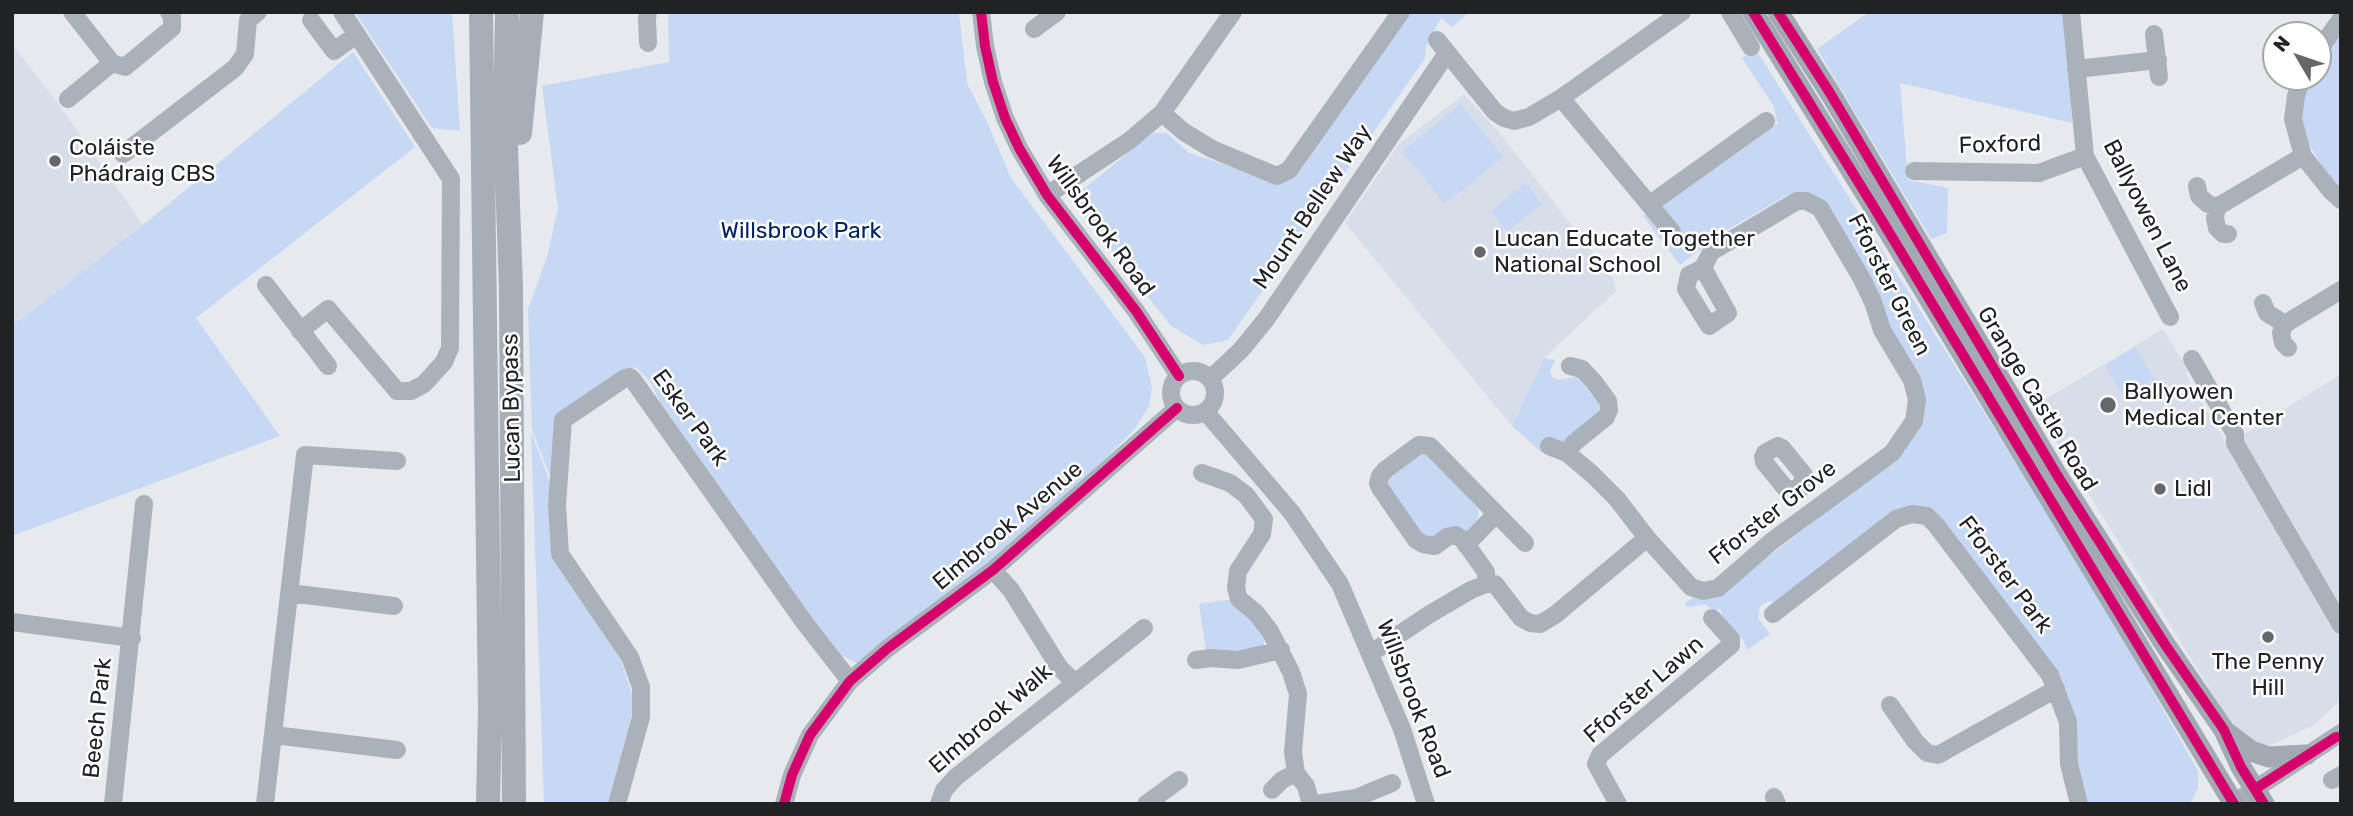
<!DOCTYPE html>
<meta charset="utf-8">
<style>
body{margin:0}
#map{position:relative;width:2353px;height:816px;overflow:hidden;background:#e6eaee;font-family:Rubik,sans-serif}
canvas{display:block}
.frame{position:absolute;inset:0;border:14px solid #202225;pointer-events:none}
.north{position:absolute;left:2262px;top:21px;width:70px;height:70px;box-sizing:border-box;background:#fff;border:2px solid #a6a7a8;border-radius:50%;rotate:309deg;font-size:19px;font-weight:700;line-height:28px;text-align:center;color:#202225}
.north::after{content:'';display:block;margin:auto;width:24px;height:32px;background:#65686b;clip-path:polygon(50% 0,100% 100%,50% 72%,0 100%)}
</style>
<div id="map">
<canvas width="2353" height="816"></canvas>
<div class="frame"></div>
<div class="north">N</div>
</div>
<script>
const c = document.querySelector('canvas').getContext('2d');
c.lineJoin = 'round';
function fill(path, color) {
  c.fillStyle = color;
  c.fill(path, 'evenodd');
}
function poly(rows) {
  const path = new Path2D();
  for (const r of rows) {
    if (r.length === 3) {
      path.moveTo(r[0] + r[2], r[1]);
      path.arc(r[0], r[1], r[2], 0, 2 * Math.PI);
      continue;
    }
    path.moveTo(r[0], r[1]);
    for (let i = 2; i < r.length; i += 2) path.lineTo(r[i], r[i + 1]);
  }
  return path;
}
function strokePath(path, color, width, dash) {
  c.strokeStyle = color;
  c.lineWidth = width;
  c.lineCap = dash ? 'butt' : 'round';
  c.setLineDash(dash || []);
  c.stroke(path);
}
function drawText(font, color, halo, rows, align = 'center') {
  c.font = font + ' Rubik,sans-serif';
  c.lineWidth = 5;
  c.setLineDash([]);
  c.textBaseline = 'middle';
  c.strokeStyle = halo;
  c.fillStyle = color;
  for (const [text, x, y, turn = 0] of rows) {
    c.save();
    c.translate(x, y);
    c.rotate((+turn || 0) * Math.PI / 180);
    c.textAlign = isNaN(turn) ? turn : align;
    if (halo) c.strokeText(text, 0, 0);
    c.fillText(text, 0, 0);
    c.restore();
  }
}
fill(poly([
 [14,47,54,98,143,225,12,326],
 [1464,94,1503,137,1614,280,1616,291,1544,358,1512,426,1345,223,1399,144],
 [2163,329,2188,371,2186,373,2192,386,2227,445,2341,374,2341,700,2314,725,2271,745,2251,743,2236,731,2034,406]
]), '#d8dee9');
fill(poly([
 [355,12,452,12,460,131,432,128],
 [959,12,967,83,988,124,1011,178,1145,357,1152,388,1149,406,1136,427,1070,496,998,557,858,664,832,650,663,408,650,381,635,367,556,416,554,486,532,430,528,309,547,257,558,208,542,86,669,62,668,13],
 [1414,12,1470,12,1452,27,1441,18,1427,44,1424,60,1228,340,1203,345,1171,326,1071,199,1153,133,1167,133,1189,153,1268,178,1279,179,1395,27],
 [1869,12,2066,12,2072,123,1900,83,1908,180,1948,188,1947,233,1931,239,1817,49],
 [2341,37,2341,192,2330,180,2304,135,2300,115,2304,91,2311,77,2318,77,2318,64,2329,45],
 [1755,48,2077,560,2139,667,2198,771,2198,788,2190,804,2084,804,2079,783,2070,708,1916,508,1776,604,1770,601,1760,606,1758,618,1770,634,1747,650,1743,640,1722,616,1721,609,1712,609,1705,604,1688,607,1685,604,1693,597,1718,595,1901,455,1918,431,1922,403,1827,209,1788,198,1788,195,1725,231,1680,265,1643,216,1762,129,1778,124,1773,105,1742,58],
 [353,52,415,147,196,318,280,436,12,536,12,326,143,225],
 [1460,104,1503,157,1445,204,1402,152],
 [1526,183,1542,204,1507,231,1491,211],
 [2135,347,2156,382,2126,401,2105,366],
 [1544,358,1556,360,1550,370,1552,377,1559,380,1577,377,1599,403,1598,412,1573,437,1564,443,1548,439,1542,453,1512,426],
 [531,432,552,488,556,555,619,655,635,703,608,804,544,804],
 [1418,451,1432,456,1479,510,1477,526,1467,532,1448,528,1433,540,1420,536,1384,479],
 [1233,599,1265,636,1264,644,1258,650,1250,651,1206,652,1199,604]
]), '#c7d8f4');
strokePath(poly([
 [72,12,112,63,125,67,172,28,172,16,169,12],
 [981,12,985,46,993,82,1005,118,1019,148,1047,195,1136,311,1179,376],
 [1730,12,1751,47],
 [2071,12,2085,156,2170,317],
 [311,20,334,51,356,35],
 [1034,29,1057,12],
 [2154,34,2159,77],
 [1437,40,1495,112,1504,118,1514,121,1529,117,1561,98,1682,12],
 [648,43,647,19,648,12],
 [2318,51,2341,19],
 [2076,69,2158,60],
 [2302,77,2296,96,2293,119,2303,156,2330,190,2341,200],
 [1561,98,1672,232],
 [68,99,112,63],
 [1162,113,1184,132,1212,149,1277,176,1289,170,1401,12],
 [123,154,235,68,245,54,248,20,258,12],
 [1914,171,2039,173,2085,156],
 [2197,186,2199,196,2208,204,2217,207],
 [1047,195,1129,141,1162,113,1233,12],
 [1650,204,1766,121],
 [2228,234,2223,234,2217,228,2215,218,2217,207,2303,156],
 [1703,268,1728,313,1709,326,1686,289,1689,275,1703,268],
 [266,285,328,366],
 [2263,303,2267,313,2285,324,2341,290],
 [2285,324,2281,333,2283,343,2288,348],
 [300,331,328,309,397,391,411,391,424,384,444,362,450,348,451,179,342,12],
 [2192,359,2235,434,2235,443,2341,625],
 [1193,393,22],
 [1210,379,1241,350,1267,318,1447,53],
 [1205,411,1292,513,1340,584,1402,729,1426,804],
 [1549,446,1567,453,1592,474,1617,499,1647,538],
 [1778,446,1782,448,1804,475,1800,489,1786,489,1764,462,1763,457,1765,453,1778,446],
 [1567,453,1574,443,1606,417,1609,410,1608,401,1594,382,1582,369,1570,366],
 [1202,473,1230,483,1246,495,1264,519,1262,534,1238,571,1236,588,1239,599,1256,613,1270,631,1291,672,1298,694,1293,752,1296,773,1306,786,1311,804],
 [1466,545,1496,514],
 [1486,584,1486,572,1463,540,1456,535,1447,537,1435,546,1423,544,1416,540,1380,488,1378,483,1380,476,1385,470,1419,445,1430,446,1525,543],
 [290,593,394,606],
 [1773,614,1896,519,1912,514,1927,516,1936,525,2050,675,2068,722,2069,764,2079,804],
 [12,622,132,638],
 [1371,653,1430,614,1471,590,1486,584,1495,584,1521,618,1530,623,1540,624,1555,615,1647,538,1691,587,1703,591,1718,588,1772,541,1892,453,1914,421,1917,400,1912,380,1882,330,1873,302,1862,279,1820,208,1806,201,1797,201,1711,252,1703,268],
 [1196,660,1211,658,1238,660,1281,650],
 [1075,683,1144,628],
 [1890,705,1915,741,1927,753,1938,755,2056,689],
 [274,735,397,750],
 [2332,780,2341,775],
 [1272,790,1282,780,1296,773],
 [1774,797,1777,804],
 [113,804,144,504],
 [265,804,305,455,397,461],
 [617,804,641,717,641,687,630,657,560,554,557,505,563,420,625,378,630,377,633,380,804,622,850,681],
 [784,804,792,775,810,735,850,681,888,648,993,570,1177,408],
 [939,804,944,790,956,777,1075,683,1059,667,1011,590,993,570],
 [1146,804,1179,780],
 [1316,804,1356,798,1392,783],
 [1618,804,1596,764,1600,755,1731,645,1731,639,1712,618],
 [2232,804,2341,733]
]), '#abb1b9', 18);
strokePath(poly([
 [1753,12,1872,204,2234,804],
 [1778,12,1830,93,2057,475,2164,643,2224,730,2241,767,2264,804],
 [2226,732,2251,751,2269,757,2306,755]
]), '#a3a9b2', 21);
strokePath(poly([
 [481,12,490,709,488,804],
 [507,12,505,120,511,289,514,804],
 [520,133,532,12]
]), '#a8aeb7', 24);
strokePath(poly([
 [981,12,985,46,993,82,1005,118,1019,148,1047,195,1136,311,1179,376],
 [1753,12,1872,204,2234,804],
 [1778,12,1830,93,2057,475,2164,643,2224,730,2241,767,2264,804],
 [2255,789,2336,737],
 [784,804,792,775,810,735,850,681,888,648,993,570,1177,408]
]), '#d6006c', 10);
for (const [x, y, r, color] of [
 [55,161,7,"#65686b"],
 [1480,252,7,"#65686b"],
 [2108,405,9,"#65686b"],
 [2160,489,7,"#65686b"],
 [2268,637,7,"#65686b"]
]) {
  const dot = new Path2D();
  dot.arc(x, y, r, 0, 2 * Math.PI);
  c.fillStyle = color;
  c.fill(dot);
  strokePath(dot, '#fff', 2.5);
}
drawText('23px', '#202225', '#fff', [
 ["Foxford",2000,145,-2],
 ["Mount Bellew Way",1313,207,-56],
 ["Ballyowen Lane",2147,216,63],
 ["Willsbrook Road",1100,226,54],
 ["Fforster Green",1889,285,63],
 ["Grange Castle Road",2037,399,59],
 ["Lucan Bypass",512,408,-91],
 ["Esker Park",690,418,54],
 ["Fforster Grove",1773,513,-38],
 ["Elmbrook Avenue",1008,526,-40],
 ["Fforster Park",2005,575,53],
 ["Fforster Lawn",1644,690,-41],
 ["Willsbrook Road",1413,699,69],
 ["Beech Park",98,718,-84],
 ["Elmbrook Walk",991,719,-41]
]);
drawText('23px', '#202225', '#fff', [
 ["Coláiste",69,148],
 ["Phádraig CBS",69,174],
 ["Lucan Educate Together",1494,239],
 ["National School",1494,265],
 ["Ballyowen",2124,392],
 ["Medical Center",2124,418],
 ["Lidl",2174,489],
 ["The Penny",2268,662,"center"],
 ["Hill",2268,688,"center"]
], 'left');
drawText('23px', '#002364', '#fff', [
 ["Willsbrook Park",801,231]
]);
</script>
